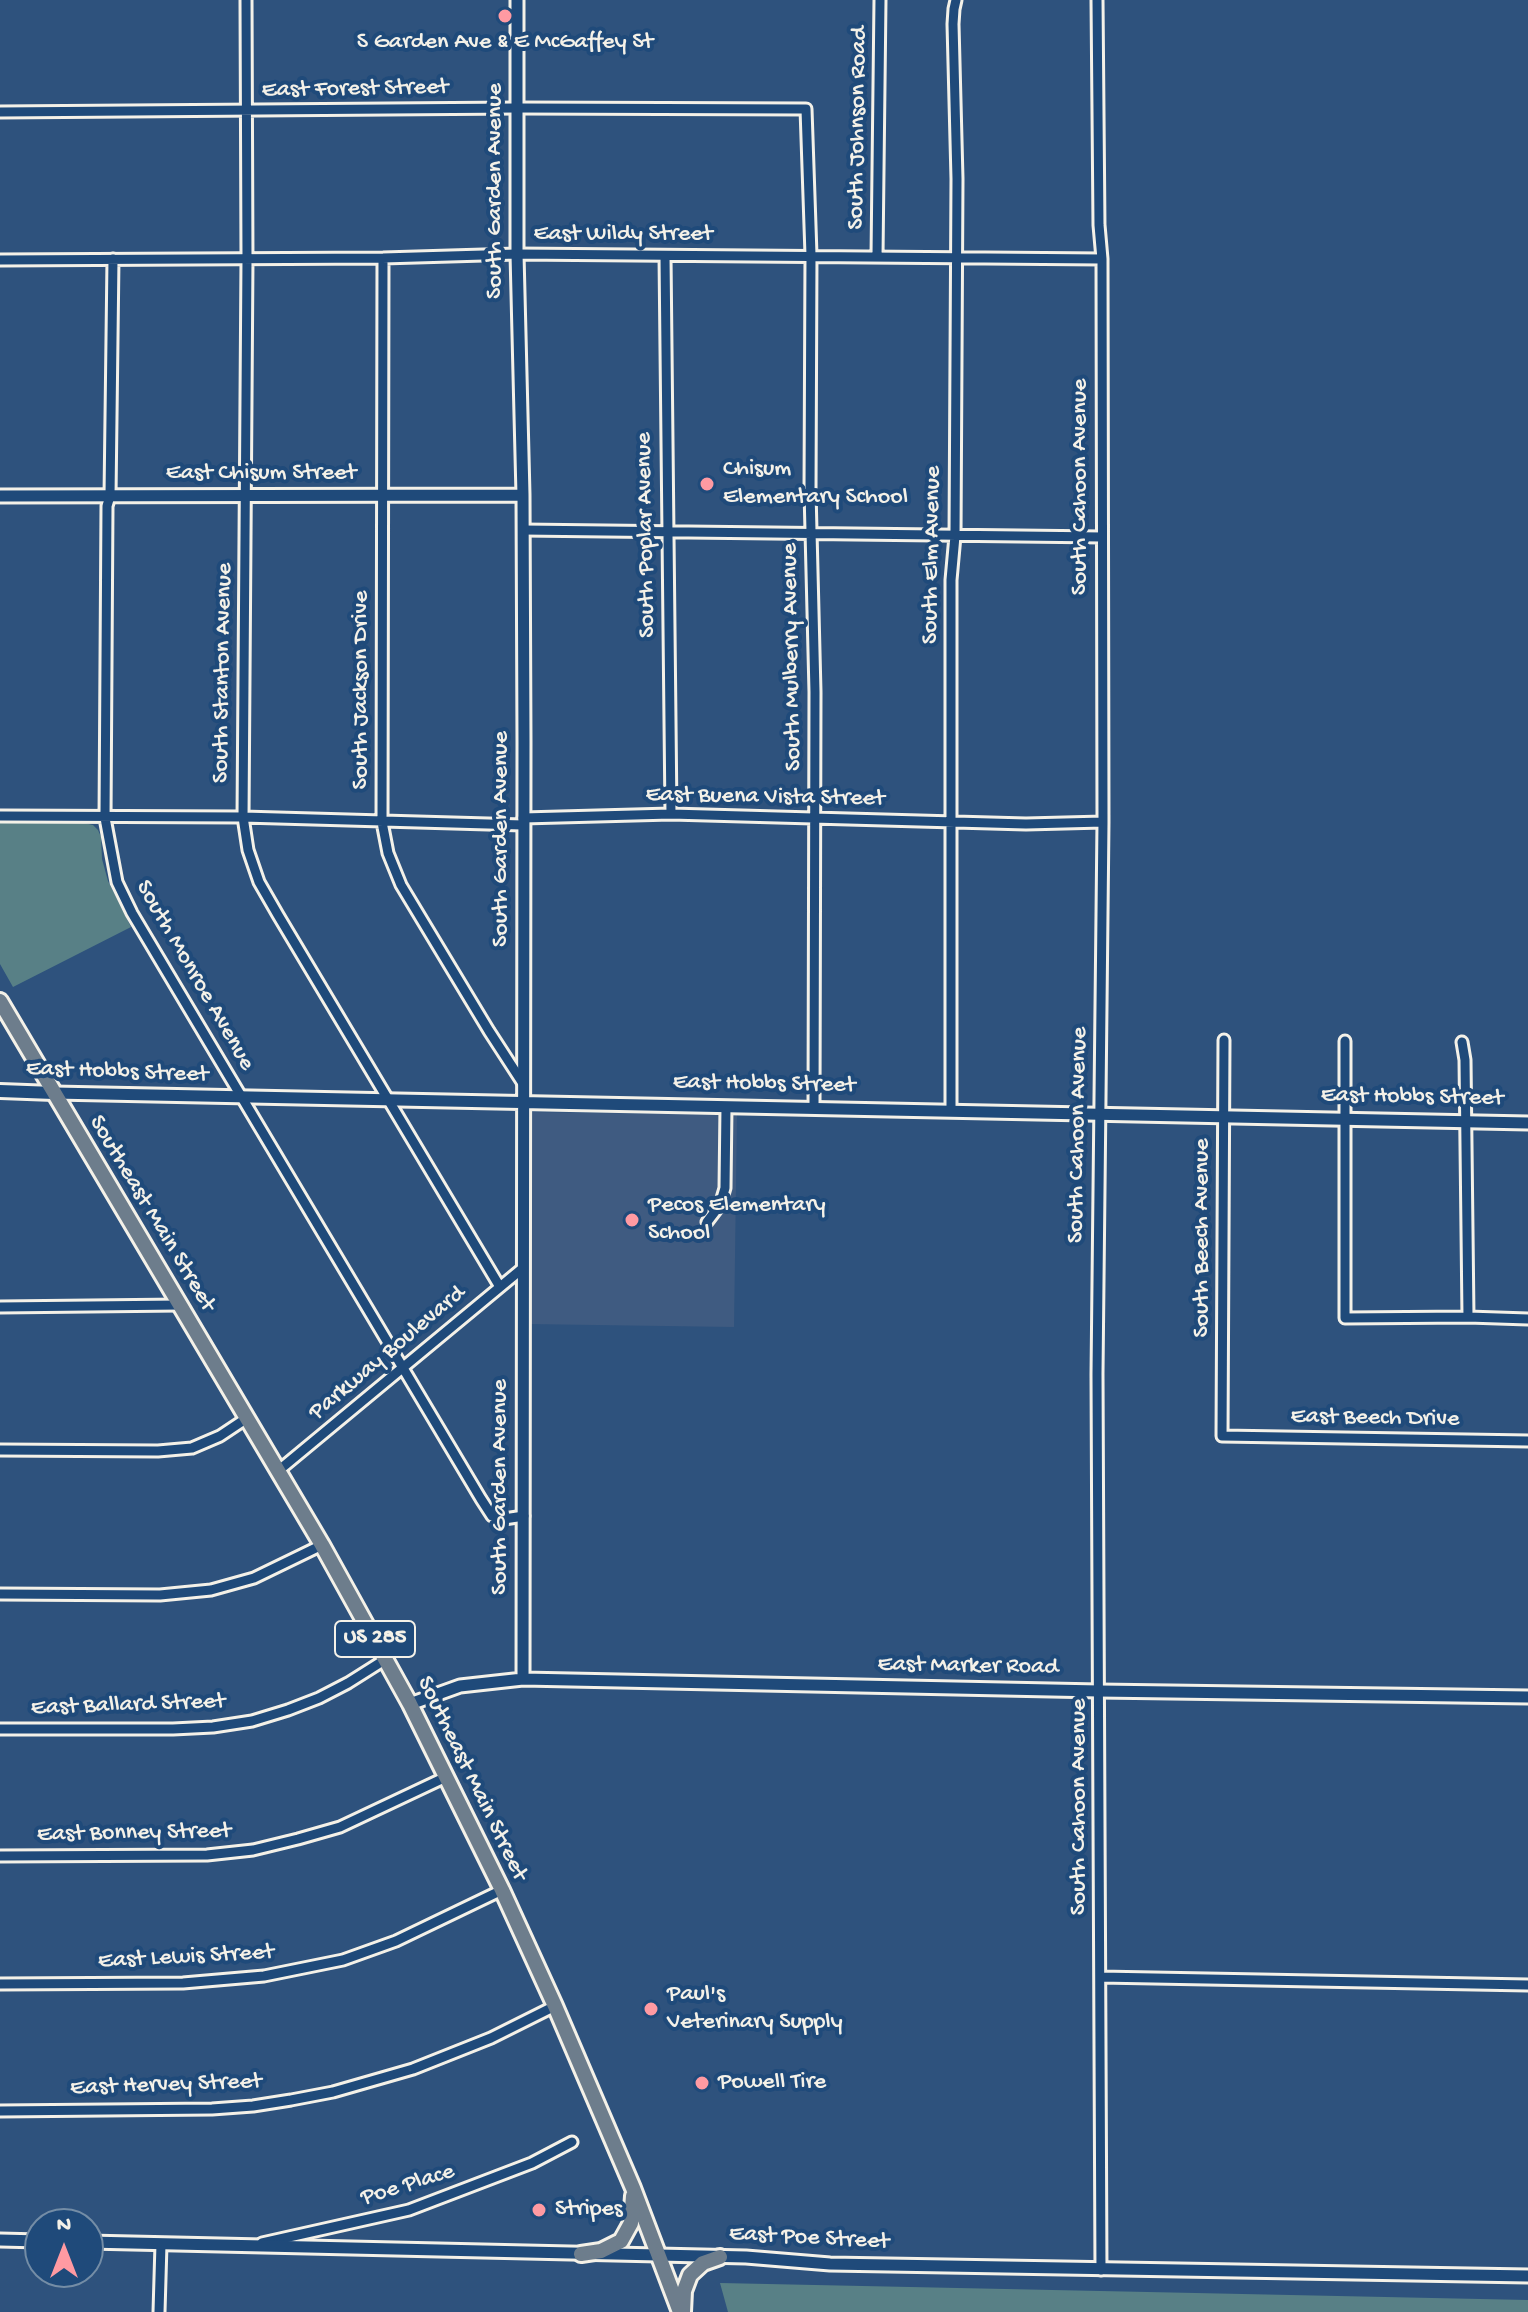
<!DOCTYPE html>
<style>
body{margin:0}
#map{position:relative;width:1528px;height:2312px;overflow:hidden;background:#2e527d;font-family:"Gochi Hand",sans-serif}
canvas{display:block}
.north{position:absolute;left:24px;top:2208px;width:80px;height:80px;box-sizing:border-box;background:#1f4a7a;border:2px solid #748da6;border-radius:50%;rotate:0deg;font-size:22px;font-weight:700;line-height:32px;text-align:center;color:#f4f1e8}
.north::after{content:'';display:block;margin:auto;width:28px;height:36px;background:#ff9aa2;clip-path:polygon(50% 0,100% 100%,50% 72%,0 100%)}
</style>
<div id="map">
<canvas width="1528" height="2312"></canvas>
<div class="north">N</div>
</div>
<script>
const c = document.querySelector('canvas').getContext('2d');
c.lineJoin = 'round';
function fill(path, color) {
  c.fillStyle = color;
  c.fill(path, 'evenodd');
}
function poly(rows) {
  const path = new Path2D();
  for (const r of rows) {
    path.moveTo(r[0], r[1]);
    for (let i = 2; i < r.length; i += 2) path.lineTo(r[i], r[i + 1]);
  }
  return path;
}
function strokePath(path, color, width, dash) {
  c.strokeStyle = color;
  c.lineWidth = width;
  c.lineCap = dash ? 'butt' : 'round';
  c.setLineDash(dash || []);
  c.stroke(path);
}
function drawText(font, color, halo, rows, align = 'center') {
  c.font = font + ' "Gochi Hand",sans-serif';
  c.lineWidth = 8;
  c.setLineDash([]);
  c.textBaseline = 'middle';
  c.strokeStyle = halo;
  c.fillStyle = color;
  for (const [text, x, y, turn = 0] of rows) {
    c.save();
    c.translate(x, y);
    c.rotate((+turn || 0) * Math.PI / 180);
    c.textAlign = isNaN(turn) ? turn : align;
    if (halo) c.strokeText(text, 0, 0);
    c.fillText(text, 0, 0);
    c.restore();
  }
}
fill(poly([
 [530,1112,737,1115,734,1327,527,1324]
]), '#3f5b81');
fill(poly([
 [0,823,84,823,93,825,98,830,101,837,102,859,108,881,131,927,13,987,0,964],
 [720,2283,1528,2300,1528,2312,728,2312]
]), '#588086');
const minor = poly([
 [246,0,247,259,243,817,248,850,259,882,278,915,500,1287],
 [1097,0,1099,225,1102,259,1103,822,1097,1374,1101,2270],
 [0,112,517,108,806,109,811,255,810,491,815,692,814,1108],
 [665,256,671,814],
 [877,256,880,0],
 [383,258,382,822,388,853,401,885,489,1031,524,1085],
 [113,259,110,496,107,506,105,818,117,882,132,913,481,1499,492,1516,504,1519,524,1516],
 [0,260,383,258,517,254,1102,259],
 [523,530,1102,537],
 [0,816,243,817,523,825],
 [523,818,671,814,1026,824,1103,822],
 [1224,1040,1222,1436,1528,1441],
 [1345,1041,1345,1318,1468,1317,1528,1319],
 [1462,1042,1465,1060,1468,1317],
 [951,1111,951,580,955,536,957,179,953,24,954,9,956,0],
 [707,1222,720,1205,725,1188,726,1107],
 [0,1307,180,1305],
 [0,1450,158,1451,192,1448,220,1436,247,1418],
 [278,1471,523,1268],
 [0,1594,160,1595,211,1590,254,1578,322,1545],
 [0,1729,173,1729,213,1727,252,1721,288,1710,319,1698,348,1683,386,1659],
 [0,1856,207,1855,253,1850,298,1839,340,1827,446,1777],
 [1100,1977,1528,1985],
 [0,1984,183,1983,264,1976,343,1960,396,1941,502,1890],
 [0,2111,212,2109,253,2106,291,2100,333,2092,413,2069,491,2038,555,2006],
 [262,2243,409,2210,532,2163,572,2142],
 [159,2312,161,2244]
]);
const tertiary = poly([
 [517,0,517,254,523,495,524,742,523,1679],
 [0,496,523,495],
 [54,1093,1528,1123],
 [410,1704,460,1686,523,1679,1099,1691,1528,1697],
 [0,2240,40,2241],
 [88,2242,746,2257,830,2264,1528,2276]
]);
const secondary = poly([
 [0,1091,54,1093]
]);
const primary = poly([
 [0,1001,322,1545,410,1704,502,1890,555,2006,633,2188,680,2312],
 [581,2254,601,2251,621,2241,631,2223,633,2196],
 [683,2312,684,2291,690,2275,703,2263,720,2257]
]);
strokePath(minor, '#f4f1e8', 15);
strokePath(tertiary, '#f4f1e8', 17);
strokePath(secondary, '#f4f1e8', 18);
strokePath(primary, '#f4f1e8', 20);
strokePath(minor, '#1f4a7a', 9);
strokePath(tertiary, '#1f4a7a', 11);
strokePath(secondary, '#1f4a7a', 12);
strokePath(primary, '#6d7d8c', 14);
for (const [x, y, r, color] of [
 [505,16,8,"#ff9aa2"],
 [707,484,8,"#ff9aa2"],
 [632,1220,8,"#ff9aa2"],
 [651,2009,8,"#ff9aa2"],
 [702,2083,8,"#ff9aa2"],
 [539,2210,8,"#ff9aa2"]
]) {
  const dot = new Path2D();
  dot.arc(x, y, r, 0, 2 * Math.PI);
  c.fillStyle = color;
  c.fill(dot);
  strokePath(dot, '#1f4a7a', 3);
}
for (const [x, y, w] of [
 [375,1639,80]
]) {
  const box = new Path2D();
  box.roundRect(x - w / 2, y - 18, w, 36, 6);
  c.fillStyle = '#1f4a7a';
  c.fill(box);
  strokePath(box, '#f4f1e8', 2);
}
drawText('bold 22px', '#f4f1e8', null, [
 ["US 285",375,1639]
]);
drawText('24px', '#f4f1e8', '#1f4a7a', [
 ["S Garden Ave & E McGaffey St",505,43,"center"],
 ["Chisum",723,470],
 ["Elementary School",723,498],
 ["Pecos Elementary",648,1206],
 ["School",648,1234],
 ["Paul's",667,1995],
 ["Veterinary Supply",667,2023],
 ["Powell Tire",718,2083],
 ["Stripes",555,2210]
], 'left');
drawText('24px', '#f4f1e8', '#1f4a7a', [
 ["East Forest Street",355,90,-1],
 ["South Johnson Road",859,128,-89],
 ["South Garden Avenue",496,191,-90],
 ["East Wildy Street",623,235],
 ["East Chisum Street",261,474],
 ["South Cahoon Avenue",1081,487,-90],
 ["South Poplar Avenue",647,535,-91],
 ["South Elm Avenue",933,555,-89],
 ["South Mulberry Avenue",793,657,-91],
 ["South Stanton Avenue",224,673,-89],
 ["South Jackson Drive",362,690,-90],
 ["East Buena Vista Street",765,798,1],
 ["South Garden Avenue",502,839,-90],
 ["South Monroe Avenue",194,976,60],
 ["East Hobbs Street",117,1073,2],
 ["East Hobbs Street",764,1085,1],
 ["East Hobbs Street",1412,1098,1],
 ["South Cahoon Avenue",1079,1135,-89],
 ["Southeast Main Street",151,1214,59],
 ["South Beech Avenue",1203,1238,-90],
 ["Parkway Boulevard",388,1354,-40],
 ["East Beech Drive",1375,1419,1],
 ["South Garden Avenue",501,1487,-90],
 ["East Marker Road",968,1667,1],
 ["East Ballard Street",128,1706,-2],
 ["Southeast Main Street",471,1779,64],
 ["South Cahoon Avenue",1080,1807,-90],
 ["East Bonney Street",134,1834,-1],
 ["East Lewis Street",186,1958,-3],
 ["East Hervey Street",166,2086,-2],
 ["Poe Place",408,2186,-17],
 ["East Poe Street",809,2239,3]
]);
</script>
